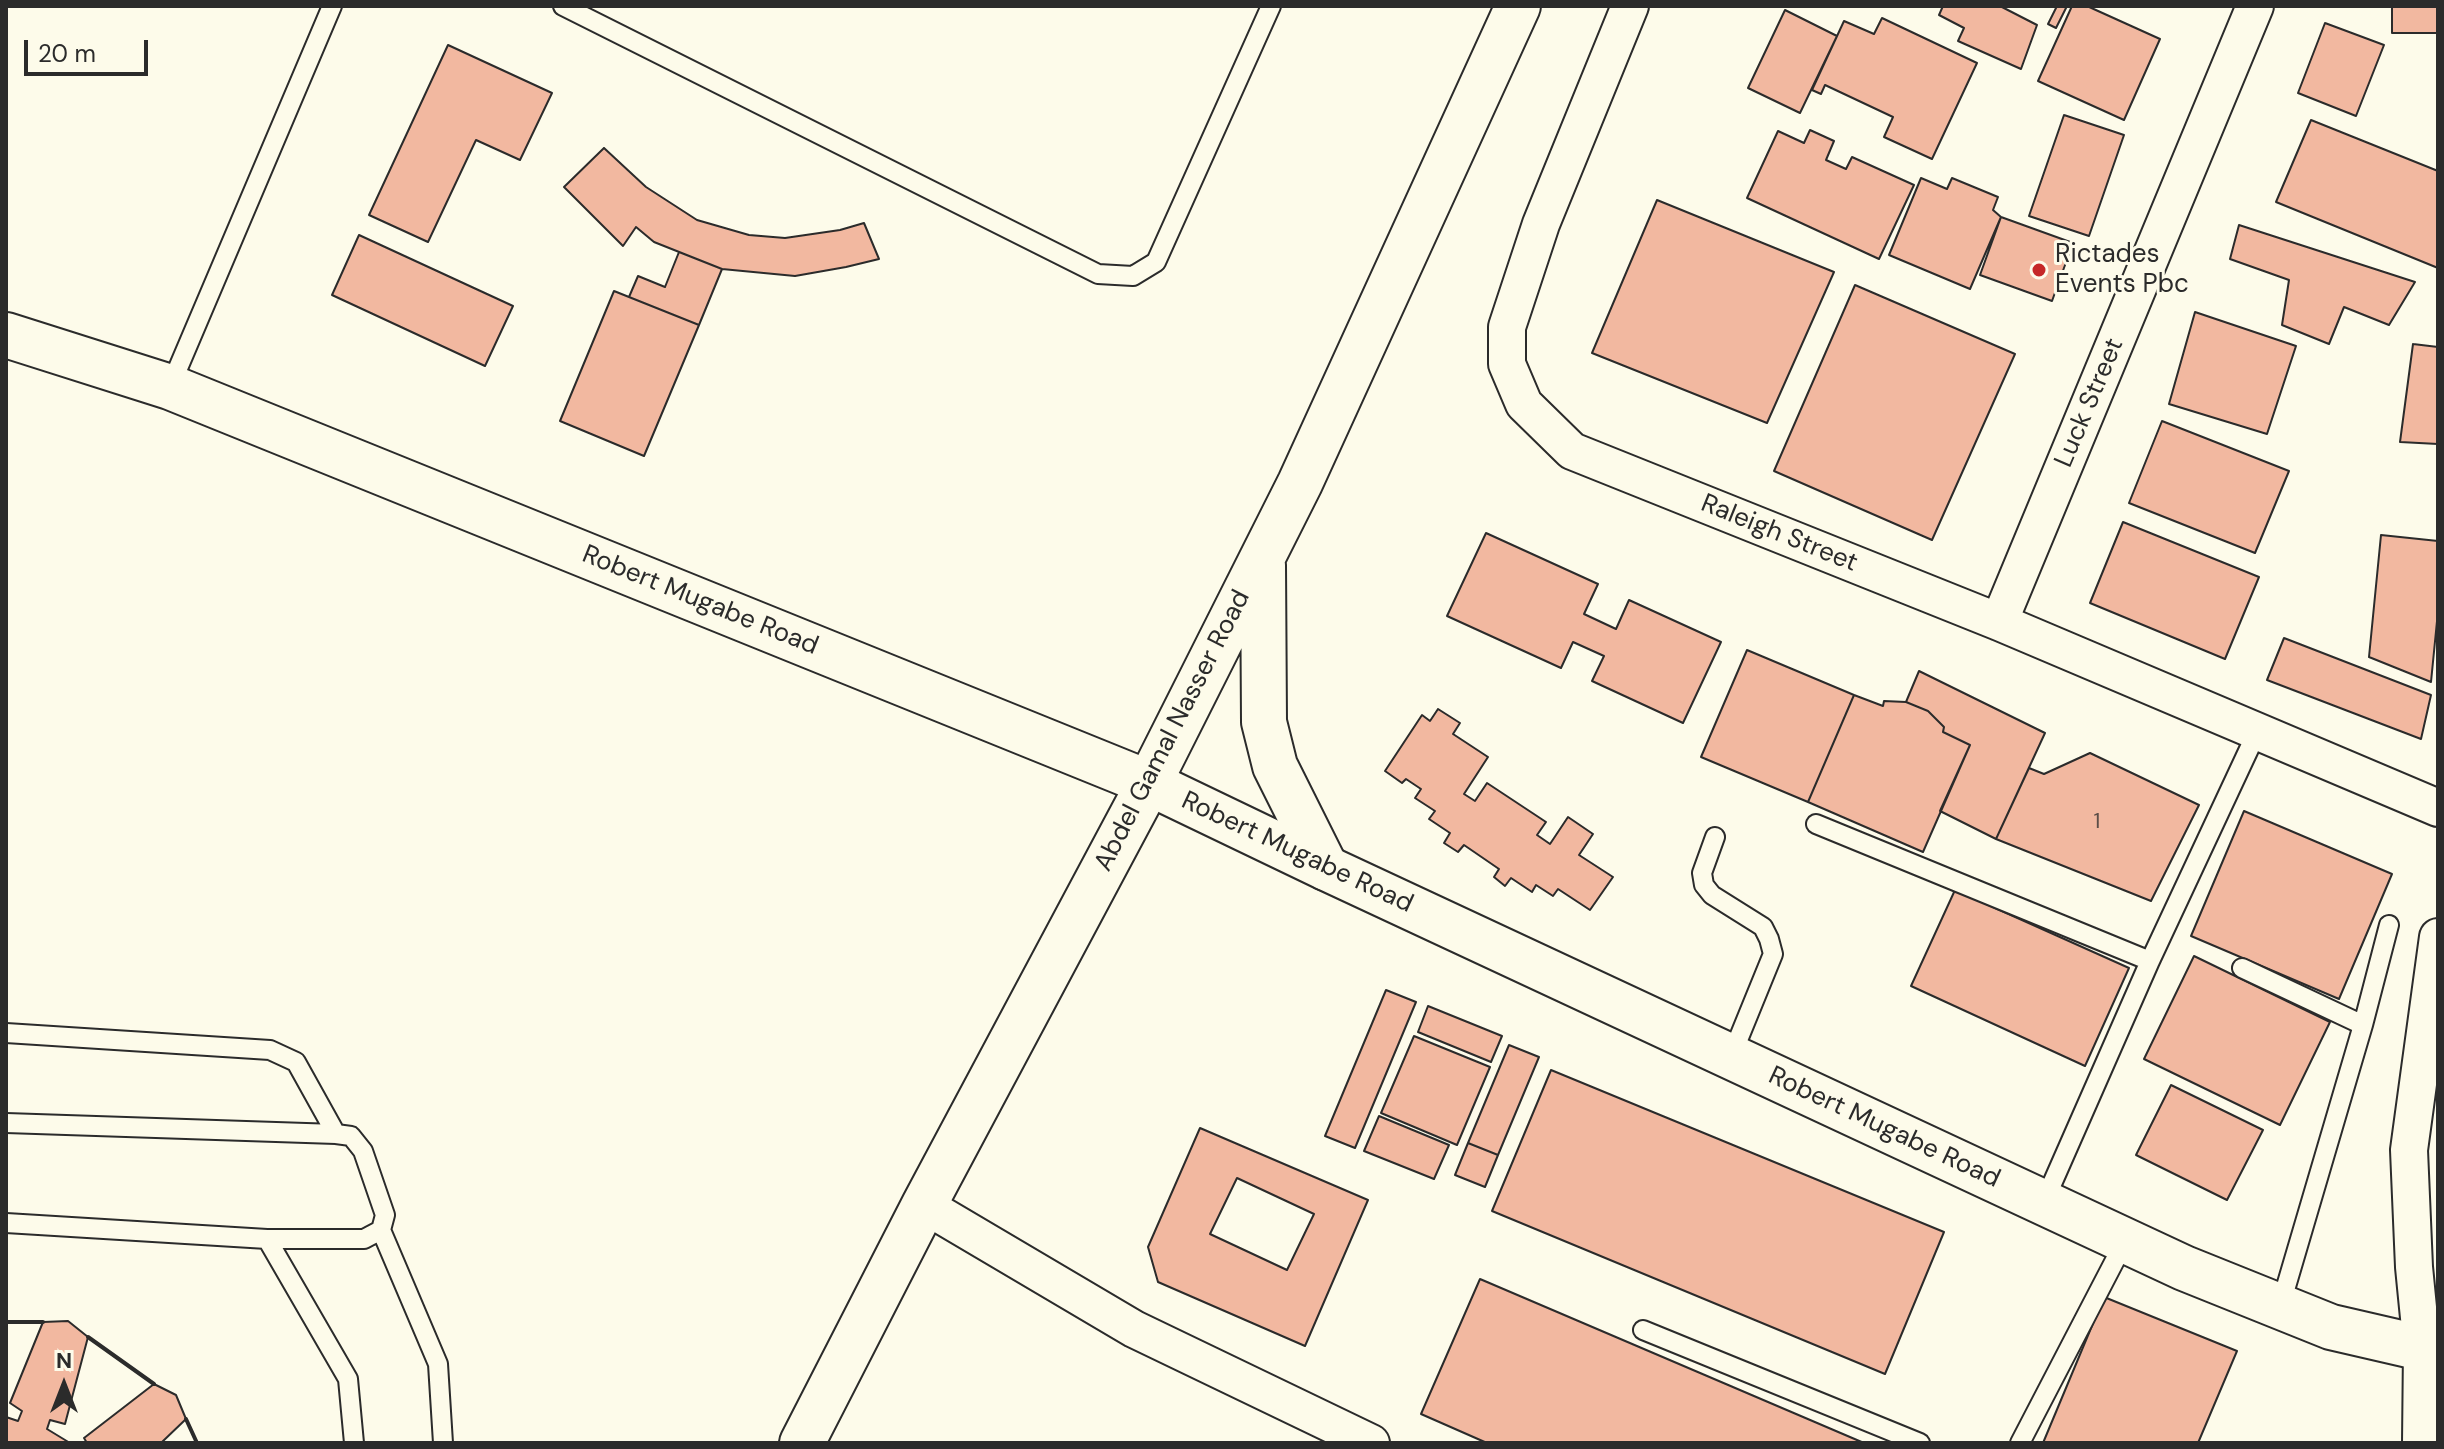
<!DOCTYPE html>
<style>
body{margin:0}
#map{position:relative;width:2444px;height:1449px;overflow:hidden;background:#fdfbea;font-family:"DM Sans",sans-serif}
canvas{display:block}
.frame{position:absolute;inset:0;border:8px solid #2b2b2b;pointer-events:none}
.north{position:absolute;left:24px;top:1345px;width:80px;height:80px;-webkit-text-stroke:6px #fdfbea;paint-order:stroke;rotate:0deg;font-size:22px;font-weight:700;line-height:32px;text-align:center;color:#2b2b2b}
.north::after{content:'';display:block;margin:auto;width:28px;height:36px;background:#2b2b2b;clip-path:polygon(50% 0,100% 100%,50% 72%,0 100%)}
.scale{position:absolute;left:24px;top:40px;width:124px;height:36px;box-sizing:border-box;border:4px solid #2b2b2b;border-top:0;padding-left:10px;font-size:24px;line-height:28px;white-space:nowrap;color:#2b2b2b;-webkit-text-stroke:6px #fdfbea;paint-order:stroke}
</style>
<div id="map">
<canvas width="2444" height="1449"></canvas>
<div class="frame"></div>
<div class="north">N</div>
<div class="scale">20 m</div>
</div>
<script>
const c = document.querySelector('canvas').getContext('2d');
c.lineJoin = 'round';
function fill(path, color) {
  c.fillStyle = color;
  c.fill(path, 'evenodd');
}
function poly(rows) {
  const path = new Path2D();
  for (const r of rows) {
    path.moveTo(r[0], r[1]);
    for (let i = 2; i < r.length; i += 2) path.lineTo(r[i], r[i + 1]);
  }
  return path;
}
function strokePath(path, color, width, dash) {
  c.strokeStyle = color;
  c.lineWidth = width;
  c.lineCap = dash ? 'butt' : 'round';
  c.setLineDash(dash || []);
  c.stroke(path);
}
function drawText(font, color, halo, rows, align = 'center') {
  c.font = font + ' "DM Sans",sans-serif';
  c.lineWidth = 6;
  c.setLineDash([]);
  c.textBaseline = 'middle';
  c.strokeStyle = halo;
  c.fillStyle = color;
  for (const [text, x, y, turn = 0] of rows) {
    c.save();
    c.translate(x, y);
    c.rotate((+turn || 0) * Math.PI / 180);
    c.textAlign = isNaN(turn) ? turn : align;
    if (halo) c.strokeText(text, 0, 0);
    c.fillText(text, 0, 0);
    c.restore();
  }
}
const building = poly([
 [1943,6,2000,6,2037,25,2021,69,1958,41,1964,28,1939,15,1943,6],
 [2057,6,2067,6,2056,28,2048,24,2057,6],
 [2072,6,2087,6,2160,39,2124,120,2038,81,2072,6],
 [2392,6,2438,6,2438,33,2392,33,2392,6],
 [1785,10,1837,36,1800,113,1748,88,1785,10],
 [1882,18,1977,63,1932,159,1884,137,1893,117,1825,85,1821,94,1812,90,1844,21,1874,34,1882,18],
 [2325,23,2384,45,2356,116,2298,93,2325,23],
 [448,45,552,93,520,160,476,140,428,242,369,215,448,45],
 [2064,115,2124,135,2089,236,2029,216,2064,115],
 [2311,120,2438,171,2438,268,2276,202,2311,120],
 [1810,130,1834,141,1826,160,1846,169,1852,157,1914,185,1879,259,1747,198,1778,131,1804,143,1810,130],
 [604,148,646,187,697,220,749,235,785,238,840,230,864,223,879,259,846,267,795,276,722,269,654,242,636,227,623,246,564,187,604,148],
 [1921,178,1947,189,1952,178,1998,197,1993,210,2001,217,1970,289,1889,255,1921,178],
 [1657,200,1834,272,1767,423,1592,353,1657,200],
 [2001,217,2073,243,2052,301,1980,275,2001,217],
 [2239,225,2415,282,2389,325,2344,307,2329,344,2282,325,2289,280,2230,259,2239,225],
 [359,235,513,306,485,366,332,295,359,235],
 [679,252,722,269,699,325,629,297,638,276,665,287,679,252],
 [1855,285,2015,354,1932,540,1774,471,1855,285],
 [614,291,699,325,644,456,560,421,614,291],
 [2195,312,2296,346,2267,434,2169,404,2195,312],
 [2413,344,2438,347,2438,444,2400,442,2413,344],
 [2162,421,2289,471,2255,553,2129,503,2162,421],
 [2123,522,2259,577,2225,659,2090,603,2123,522],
 [1486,533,1598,584,1584,614,1616,629,1629,600,1721,642,1683,723,1592,681,1604,656,1573,642,1561,668,1447,616,1486,533],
 [2381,535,2438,541,2438,611,2431,682,2369,657,2381,535],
 [2284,638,2431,695,2421,739,2267,680,2284,638],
 [1747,650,1854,695,1808,802,1701,757,1747,650],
 [1919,671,2045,733,1996,839,1940,811,1970,745,1943,732,1944,727,1928,711,1906,702,1919,671],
 [1854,695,1883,706,1884,701,1906,702,1928,711,1944,727,1943,732,1970,745,1923,852,1808,802,1854,695],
 [1438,709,1460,723,1453,734,1488,757,1464,794,1475,801,1487,783,1546,822,1537,835,1550,844,1568,817,1593,834,1579,855,1613,877,1590,910,1558,889,1553,896,1536,885,1532,892,1511,878,1505,886,1494,877,1499,869,1464,845,1458,852,1444,843,1450,833,1429,819,1435,811,1415,798,1421,789,1406,779,1402,783,1385,771,1422,715,1430,721,1438,709],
 [2090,753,2199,805,2151,901,1996,839,2029,768,2044,774,2090,753],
 [2244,811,2392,874,2339,999,2191,936,2244,811],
 [1955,890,2129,968,2085,1066,1911,986,1955,890],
 [2194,956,2330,1022,2280,1125,2144,1059,2194,956],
 [1386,990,1416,1002,1355,1148,1325,1136,1386,990],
 [1428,1006,1502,1036,1491,1062,1418,1032,1428,1006],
 [1414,1036,1490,1067,1457,1145,1381,1113,1414,1036],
 [1509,1045,1539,1057,1498,1155,1468,1143,1509,1045],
 [1551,1070,1944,1232,1885,1374,1492,1211,1551,1070],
 [2171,1085,2263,1130,2227,1200,2136,1155,2171,1085],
 [1379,1116,1449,1145,1434,1179,1364,1151,1379,1116],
 [1200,1128,1368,1200,1305,1346,1158,1282,1148,1247,1200,1128],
 [1237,1178,1314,1214,1287,1270,1210,1234,1237,1178],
 [1468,1143,1498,1155,1485,1187,1455,1175,1468,1143],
 [1480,1279,1864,1443,1487,1443,1421,1414,1480,1279],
 [2104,1297,2237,1351,2198,1443,2043,1443,2104,1297],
 [68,1321,88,1337,65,1424,50,1420,47,1429,70,1443,6,1443,6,1417,18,1421,22,1411,10,1403,43,1322,68,1321],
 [154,1384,176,1395,186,1419,161,1443,87,1443,84,1438,154,1384]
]);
fill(building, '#f2b8a0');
strokePath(building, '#2b2b2b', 2);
const lane = poly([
 [563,6,1098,274,1133,276,1156,262,1271,6],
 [170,387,332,6],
 [1816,824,2150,961],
 [1715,837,1702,873,1704,885,1712,895,1763,927,1769,939,1773,954,1731,1057],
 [2242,968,2363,1025],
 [6,1033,270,1050,296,1062,336,1134],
 [6,1123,336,1134,351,1136,363,1151,385,1215,381,1230,364,1239,267,1239],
 [2044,1202,2150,961,2257,732],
 [6,1223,267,1239,348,1379,354,1443],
 [381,1230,438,1364,443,1443],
 [2280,1307,2363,1025,2389,925],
 [1643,1330,1920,1443],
 [2020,1443,2125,1241]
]);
const street = poly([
 [1630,6,1541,224,1507,327,1507,364,1524,404,1572,451,1999,622,2438,808],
 [1999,622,2255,6],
 [924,1205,1134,1329,1371,1443],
 [2421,1443,2422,1348,2414,1267,2409,1150,2438,937]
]);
const secondary = poly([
 [6,335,170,387,1149,783,1326,868,2184,1268,2331,1327,2422,1348,2438,1346]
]);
const highway = poly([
 [1263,565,1264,722,1275,766,1326,868],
 [802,1443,924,1205,1149,783,1300,483,1518,6]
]);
strokePath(lane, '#2b2b2b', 22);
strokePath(street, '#2b2b2b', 40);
strokePath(secondary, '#2b2b2b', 48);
strokePath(highway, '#2b2b2b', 48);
strokePath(lane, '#fdfbea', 18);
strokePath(street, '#fdfbea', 36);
strokePath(secondary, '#fdfbea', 44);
strokePath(highway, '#fdfbea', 44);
strokePath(poly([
 [6,1322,43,1322],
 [88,1337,154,1384],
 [186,1419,197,1443]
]), '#2b2b2b', 4);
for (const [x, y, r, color] of [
 [2039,270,8,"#c62828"]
]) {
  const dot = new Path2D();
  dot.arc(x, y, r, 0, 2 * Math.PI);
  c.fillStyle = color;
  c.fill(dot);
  strokePath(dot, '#fdfbea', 3);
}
drawText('22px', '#5d4e48', null, [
 ["1",2097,822]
]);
drawText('26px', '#2b2b2b', '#fdfbea', [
 ["Rictades",2055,255],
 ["Events Pbc",2055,285]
], 'left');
drawText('26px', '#2b2b2b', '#fdfbea', [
 ["Luck Street",2090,403,-67],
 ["Raleigh Street",1779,534,22],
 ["Robert Mugabe Road",700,601,22],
 ["Abdel Gamal Nasser Road",1173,731,-63],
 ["Robert Mugabe Road",1297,853,25],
 ["Robert Mugabe Road",1884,1128,25]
]);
</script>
